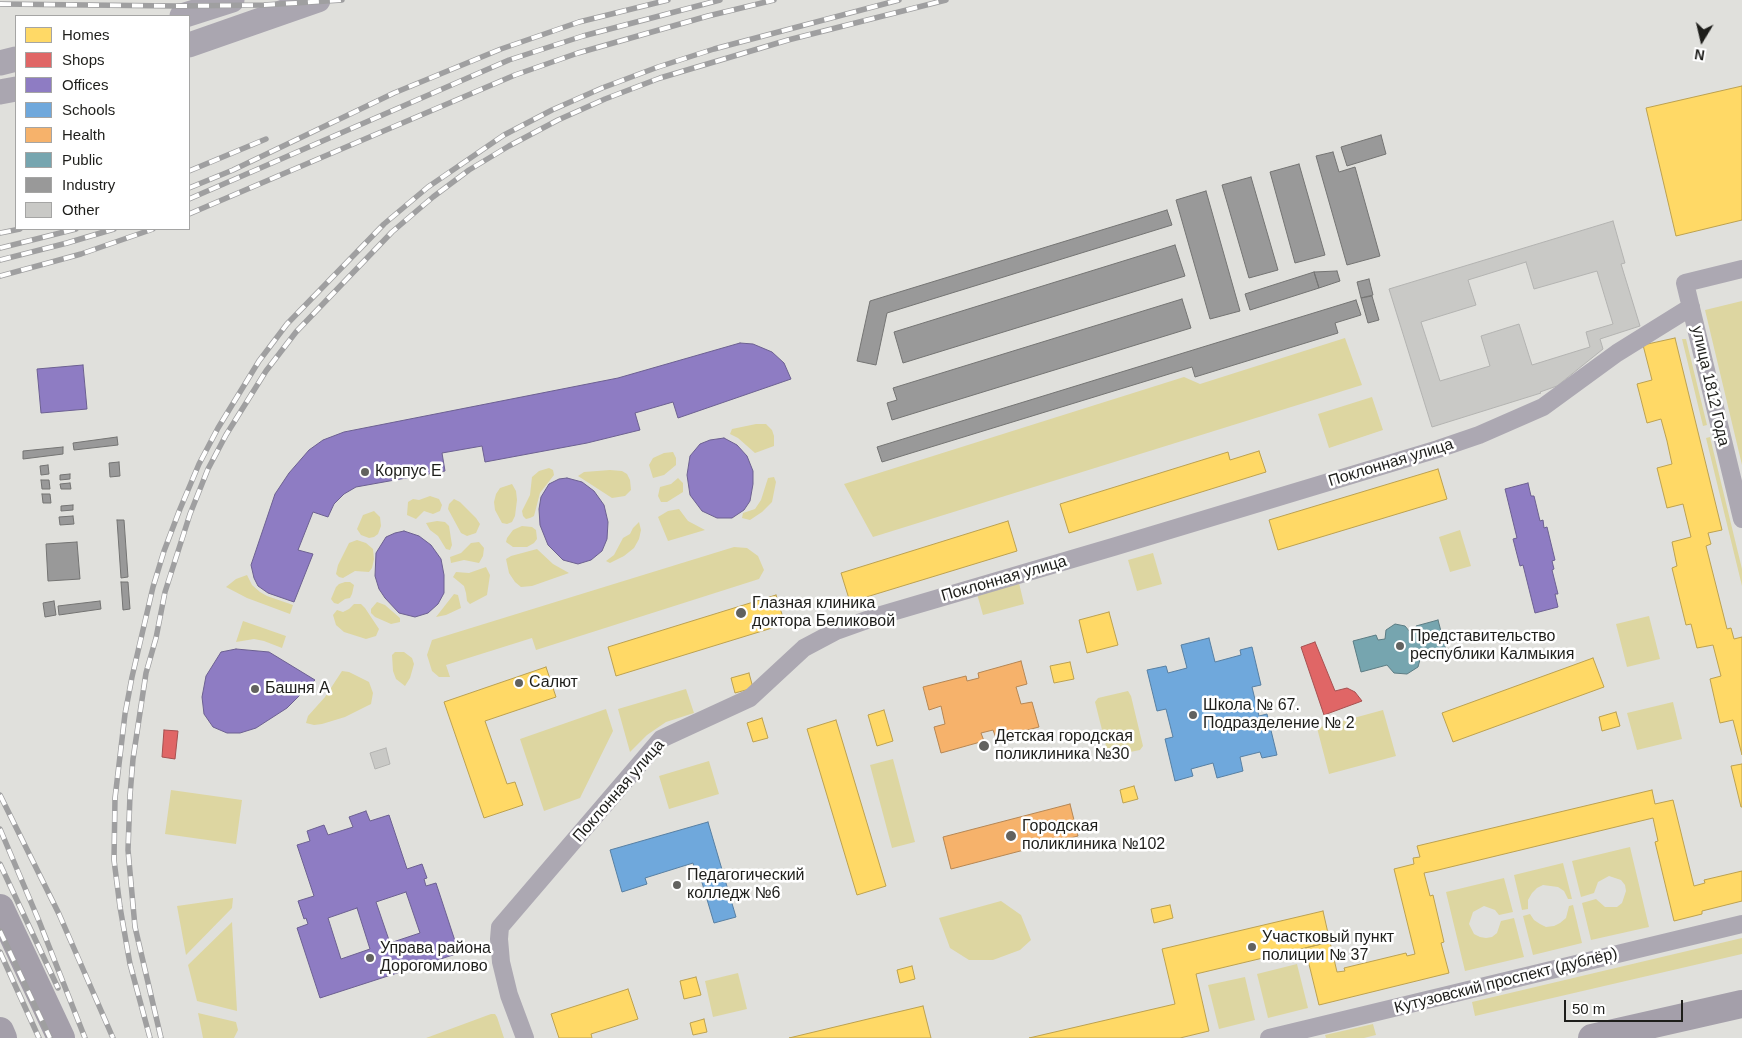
<!DOCTYPE html>
<meta charset="utf-8">
<style>
body{margin:0}
#map{position:relative;width:1742px;height:1038px;overflow:hidden;background:#e0e0dc;font-family:Helvetica,sans-serif}
canvas{display:block}
.legend{position:absolute;left:15px;top:15px;width:175px;height:215px;box-sizing:border-box;background:#fff;border:1px solid #a5a5a4;margin:0;padding:6px 9px;list-style:none;font-size:15px;color:#1e1e1b}
.legend li{display:flex;align-items:center;gap:10px;height:25px}
.legend b{width:25px;border:1px solid #a5a5a4}
.north{position:absolute;left:1677px;top:15px;width:50px;height:50px;-webkit-text-stroke:4px #fff;paint-order:stroke;rotate:189deg;font-size:14px;font-weight:700;line-height:20px;text-align:center;color:#1e1e1b}
.north::after{content:'';display:block;margin:auto;width:18px;height:22px;background:#1e1e1b;clip-path:polygon(50% 0,100% 100%,50% 72%,0 100%)}
.scale{position:absolute;left:1564px;top:1000px;width:119px;height:22px;box-sizing:border-box;border:2px solid #1e1e1b;border-top:0;padding-left:6px;font-size:15px;line-height:18px;white-space:nowrap;color:#1e1e1b;-webkit-text-stroke:4px #fff;paint-order:stroke}
</style>
<div id="map">
<canvas width="1742" height="1038"></canvas>
<ul class="legend">
<li><b style="height:14px;background:#ffd966"></b>Homes</li>
<li><b style="height:14px;background:#e06666"></b>Shops</li>
<li><b style="height:14px;background:#8e7cc3"></b>Offices</li>
<li><b style="height:14px;background:#6fa8dc"></b>Schools</li>
<li><b style="height:14px;background:#f6b26b"></b>Health</li>
<li><b style="height:14px;background:#76a5af"></b>Public</li>
<li><b style="height:14px;background:#999"></b>Industry</li>
<li><b style="height:14px;background:#c9c9c6"></b>Other</li>
</ul>
<div class="north">N</div>
<div class="scale">50 m</div>
</div>
<script>
const c = document.querySelector('canvas').getContext('2d');
c.lineJoin = 'round';
function fill(path, color) {
  c.fillStyle = color;
  c.fill(path, 'evenodd');
}
function poly(rows) {
  const path = new Path2D();
  for (const r of rows) {
    path.moveTo(r[0], r[1]);
    for (let i = 2; i < r.length; i += 2) path.lineTo(r[i], r[i + 1]);
  }
  return path;
}
function strokePath(path, color, width, dash) {
  c.strokeStyle = color;
  c.lineWidth = width;
  c.lineCap = dash ? 'butt' : 'round';
  c.setLineDash(dash || []);
  c.stroke(path);
}
function drawText(font, color, halo, rows, align = 'center') {
  c.font = font + ' Helvetica,sans-serif';
  c.lineWidth = 5;
  c.setLineDash([]);
  c.textBaseline = 'middle';
  c.strokeStyle = halo;
  c.fillStyle = color;
  for (const [text, x, y, turn = 0] of rows) {
    c.save();
    c.translate(x, y);
    c.rotate((+turn || 0) * Math.PI / 180);
    c.textAlign = isNaN(turn) ? turn : align;
    if (halo) c.strokeText(text, 0, 0);
    c.fillText(text, 0, 0);
    c.restore();
  }
}
fill(poly([
 [1742,301,1742,465,1705,310],
 [1345,338,1362,385,873,537,844,484,1184,377,1200,384],
 [1682,339,1686,339,1707,425,1703,426],
 [1372,397,1383,430,1329,448,1318,414],
 [756,424,766,424,772,430,774,436,774,446,755,453,738,438,730,434,732,429],
 [1710,437,1742,569,1742,586,1706,438],
 [673,452,676,458,676,465,664,475,653,478,649,465,653,458,664,453],
 [549,468,553,470,554,475,540,493,534,516,530,518,526,519,523,516,522,511,530,495,532,477,539,471],
 [610,470,622,471,627,474,630,480,631,490,625,496,612,498,578,476,584,472],
 [774,477,776,482,772,502,762,512,750,520,742,518,743,513,755,509,761,500,768,478],
 [678,478,683,483,683,492,667,502,661,502,658,496,660,487,671,484],
 [512,484,516,491,517,500,515,516,512,522,507,524,502,523,495,510,494,502,496,494,500,488],
 [430,496,439,499,442,505,440,511,433,514,424,511,416,519,407,515,408,502,413,499,419,500],
 [454,499,460,502,476,518,480,524,476,533,467,536,461,533,448,509,449,504],
 [679,509,688,521,705,530,668,541,658,517,668,511],
 [374,511,380,517,381,526,378,534,374,537,369,538,361,535,357,529,363,515],
 [437,521,445,522,449,526,452,545,450,550,446,549,438,536,430,530,426,523],
 [639,522,641,530,639,539,634,548,624,556,610,563,606,561,614,555,623,538,630,534,633,528],
 [522,526,532,527,536,530,537,539,534,543,527,547,513,547,506,542,507,538,513,530],
 [1460,530,1471,566,1450,572,1439,537],
 [357,540,366,543,373,549,374,559,372,568,369,572,355,571,343,578,339,577,336,574,338,565,349,543],
 [479,542,484,548,483,556,479,563,464,560,451,563,450,557,461,553,471,543],
 [734,547,747,548,758,556,764,570,759,579,536,650,532,638,446,665,450,677,439,677,432,671,427,655,432,640],
 [537,549,553,564,569,573,532,586,521,587,515,582,509,573,506,559,511,556],
 [1153,553,1162,584,1137,591,1128,560],
 [486,567,490,575,487,595,470,604,467,601,466,593,464,586,453,577,456,572,469,573],
 [247,575,252,585,260,592,267,596,293,605,290,614,247,598,226,587,236,579],
 [345,582,350,582,354,585,352,594,350,598,345,599,338,604,334,603,331,599,336,587,339,584],
 [1019,583,1024,604,983,615,977,594],
 [454,594,458,595,461,608,446,615,436,617],
 [377,602,385,605,400,618,400,622,391,624,375,617,371,613,371,609],
 [354,604,361,604,365,608,379,629,376,636,366,639,344,632,336,625,333,615,337,610,343,612,349,609],
 [1649,616,1660,659,1627,667,1616,624],
 [243,621,286,636,282,648,264,641,254,639,236,642],
 [395,652,404,652,412,658,414,664,410,678,405,686,396,679,393,671,392,655],
 [342,671,349,672,369,682,373,693,371,704,345,717,322,724,314,725,306,723,308,716,325,697],
 [686,689,694,713,666,722,647,735,630,752,618,709],
 [1128,691,1131,696,1143,746,1140,750,1110,756,1108,754,1095,702,1098,698],
 [1673,702,1682,739,1637,750,1627,713],
 [606,709,613,731,580,798,544,811,520,739],
 [1383,710,1396,756,1329,774,1317,728],
 [893,759,915,842,892,848,870,765],
 [709,761,719,794,669,809,659,776],
 [171,790,242,800,236,844,165,834],
 [1630,847,1649,927,1591,940,1582,903,1596,899,1605,907,1617,907,1622,903,1626,891,1625,885,1621,880,1609,876,1598,882,1594,893,1581,897,1572,861],
 [1563,863,1572,899,1568,899,1564,891,1558,887,1543,885,1537,888,1532,893,1528,900,1528,909,1522,910,1514,875],
 [1504,878,1513,912,1499,915,1495,910,1484,906,1473,912,1469,924,1474,934,1480,937,1486,938,1492,937,1497,933,1501,921,1514,918,1524,957,1465,971,1446,892],
 [233,898,232,908,186,955,177,906],
 [1001,901,1021,915,1031,940,1020,950,993,960,969,960,950,948,939,918],
 [1573,905,1582,943,1533,955,1523,916,1530,914,1534,920,1540,924,1546,927,1554,926,1560,923,1566,918,1569,906],
 [232,922,237,1011,197,1001,188,965],
 [1742,938,1742,954,1475,1016,1472,1002],
 [1297,964,1308,1008,1268,1018,1257,974],
 [738,973,747,1009,713,1017,705,981],
 [1245,977,1255,1020,1219,1029,1208,985],
 [198,1013,236,1022,238,1030,234,1038,203,1038],
 [491,1014,495,1014,497,1017,504,1038,426,1038],
 [1373,1024,1376,1035,1364,1038,1326,1038,1325,1035]
]), '#ddd6a1');
const homes = poly([
 [1742,86,1742,220,1676,236,1646,108,1742,86],
 [1675,338,1722,530,1708,533,1711,544,1706,546,1727,629,1731,628,1734,639,1742,637,1742,755,1733,720,1720,723,1710,679,1721,676,1713,645,1697,648,1691,624,1686,625,1672,568,1677,566,1672,542,1691,537,1683,504,1667,508,1657,468,1672,464,1667,441,1661,419,1647,423,1637,384,1652,380,1643,345,1675,338],
 [1259,451,1266,472,1069,533,1060,504,1228,452,1230,460,1259,451],
 [1438,469,1447,499,1278,550,1269,520,1438,469],
 [1008,521,1017,551,850,602,841,573,1008,521],
 [776,595,785,624,616,676,608,647,776,595],
 [1109,612,1118,645,1087,653,1079,620,1109,612],
 [1593,658,1604,687,1453,742,1442,713,1593,658],
 [1070,662,1074,679,1054,683,1050,666,1070,662],
 [546,667,556,697,485,721,507,784,515,782,523,805,484,818,444,702,546,667],
 [749,673,753,688,735,693,731,678,749,673],
 [884,710,893,741,877,746,868,715,884,710],
 [1616,712,1620,726,1602,731,1599,717,1616,712],
 [762,718,768,738,753,742,747,723,762,718],
 [836,720,886,886,857,895,807,729,836,720],
 [1742,764,1742,807,1741,807,1731,766,1742,764],
 [1134,786,1138,799,1123,803,1120,790,1134,786],
 [1652,790,1655,804,1673,800,1694,886,1705,883,1704,880,1742,871,1742,901,1702,911,1702,914,1674,921,1655,842,1658,841,1653,818,1434,871,1424,873,1430,896,1433,895,1444,942,1441,943,1449,973,1319,1005,1305,948,1330,942,1337,972,1345,971,1344,968,1406,953,1407,956,1415,954,1394,869,1414,864,1413,858,1420,857,1417,846,1652,790],
 [1170,905,1173,918,1154,923,1151,909,1170,905],
 [1323,911,1330,942,1196,974,1209,1031,1180,1038,1029,1038,1175,1004,1162,949,1323,911],
 [912,966,915,979,900,983,897,970,912,966],
 [696,977,701,995,684,999,680,981,696,977],
 [628,989,638,1019,591,1034,592,1038,559,1038,551,1014,628,989],
 [923,1006,931,1038,789,1038,868,1019,923,1006],
 [704,1019,707,1032,693,1035,690,1023,704,1019]
]);
fill(homes, '#ffd966');
strokePath(homes, '#bca150', 1);
const shops = poly([
 [1315,642,1335,691,1347,688,1355,692,1362,701,1324,715,1301,647,1315,642],
 [164,730,178,731,175,759,162,757,164,730]
]);
fill(shops, '#e06666');
strokePath(shops, '#a65050', 1);
const offices = poly([
 [740,343,753,344,772,352,784,363,791,379,678,418,673,402,635,413,640,430,587,443,485,462,482,446,442,453,445,471,356,487,344,494,334,504,328,517,313,512,298,550,313,554,294,602,268,593,258,586,254,578,251,565,275,494,289,473,309,450,323,440,344,432,618,378,740,343],
 [83,365,87,409,41,413,37,369,83,365],
 [724,438,737,445,747,456,753,471,753,484,750,501,744,510,732,518,717,518,702,511,690,495,687,475,690,456,700,444,710,440,724,438],
 [567,478,582,482,594,491,604,505,608,522,607,539,602,551,591,560,578,564,563,560,548,545,540,525,539,509,541,497,549,484,559,479,567,478],
 [1528,483,1531,496,1534,496,1540,521,1543,520,1544,528,1547,527,1555,560,1552,561,1554,569,1552,570,1558,594,1555,594,1558,607,1535,613,1523,565,1520,566,1513,539,1517,538,1505,489,1528,483],
 [404,531,419,536,431,545,441,559,444,575,444,593,438,604,428,613,415,617,399,613,385,598,379,589,375,576,376,553,386,537,395,533,404,531],
 [236,649,269,652,315,680,287,708,256,728,240,733,227,733,213,727,204,714,202,697,206,676,221,652,236,649],
 [366,811,370,821,389,815,407,869,422,864,427,878,424,879,426,886,436,883,459,953,320,998,297,928,308,924,306,918,304,919,298,901,314,896,297,845,310,841,307,831,324,825,328,835,353,827,349,817,366,811],
 [406,892,420,933,390,943,376,902,406,892],
 [357,908,370,949,341,959,328,918,357,908]
]);
fill(offices, '#8e7cc3');
strokePath(offices, '#6c6091', 1);
const schools = poly([
 [1209,638,1215,662,1241,655,1240,650,1252,647,1261,685,1252,687,1259,716,1267,714,1277,755,1262,758,1260,752,1240,757,1243,771,1217,778,1213,763,1191,769,1193,776,1175,781,1165,739,1173,737,1166,709,1157,711,1147,670,1166,666,1168,673,1187,668,1181,645,1209,638],
 [708,822,736,917,714,923,698,869,695,870,693,863,645,878,647,884,622,892,610,850,708,822]
]);
fill(schools, '#6fa8dc');
strokePath(schools, '#577fa2', 1);
const health = poly([
 [1021,661,1027,684,1016,687,1021,704,1032,702,1039,727,996,738,993,730,981,733,984,741,941,753,934,727,945,724,941,706,929,710,923,687,966,676,967,681,979,678,978,673,1021,661],
 [1070,804,1078,836,951,869,943,837,1070,804]
]);
fill(health, '#f6b26b');
strokePath(health, '#b58653', 1);
const public = poly([
 [1438,620,1446,650,1421,656,1418,667,1407,674,1394,673,1387,665,1361,672,1353,641,1376,635,1378,640,1385,639,1386,630,1395,624,1405,626,1410,632,1417,630,1416,626,1438,620]
]);
fill(public, '#76a5af');
strokePath(public, '#5c7c83', 1);
const industry = poly([
 [1381,135,1386,154,1347,166,1341,147,1381,135],
 [1333,152,1339,172,1355,167,1380,256,1347,265,1316,156,1333,152],
 [1299,164,1325,255,1295,263,1270,172,1299,164],
 [1251,177,1278,270,1249,278,1222,185,1251,177],
 [1206,191,1240,311,1210,319,1176,200,1206,191],
 [1167,210,1172,225,887,313,876,365,857,361,870,301,1167,210],
 [1175,245,1185,276,903,363,894,332,1175,245],
 [1337,271,1340,281,1319,288,1314,272,1337,271],
 [1314,272,1319,288,1250,310,1245,294,1314,272],
 [1369,279,1373,295,1361,298,1357,282,1369,279],
 [1372,296,1379,320,1368,323,1361,298,1372,296],
 [1182,299,1191,328,892,420,887,403,897,400,893,388,1182,299],
 [1356,300,1361,315,1335,323,1338,333,1195,377,1192,367,882,462,877,447,1356,300],
 [117,437,118,445,74,450,73,443,117,437],
 [63,447,63,454,23,459,23,451,63,447],
 [119,462,120,476,110,477,109,463,119,462],
 [48,465,49,474,41,475,40,466,48,465],
 [70,474,70,479,60,480,60,475,70,474],
 [41,480,49,480,50,489,42,489,41,480],
 [70,483,71,489,61,489,60,484,70,483],
 [42,494,50,494,51,503,43,503,42,494],
 [73,505,73,510,61,511,61,506,73,505],
 [73,516,74,524,60,525,59,517,73,516],
 [117,520,124,520,128,577,121,578,117,520],
 [77,542,80,579,48,581,46,544,77,542],
 [121,582,128,582,130,609,123,610,121,582],
 [54,601,56,615,45,617,43,603,54,601],
 [100,601,101,609,59,615,58,606,100,601]
]);
fill(industry, '#999');
strokePath(industry, '#747473', 1);
const building = poly([
 [1613,221,1625,263,1621,264,1640,326,1600,339,1603,349,1557,386,1540,392,1541,393,1432,427,1389,289,1613,221],
 [1526,262,1534,289,1597,271,1613,324,1586,332,1590,347,1532,365,1519,324,1481,336,1490,366,1440,381,1421,322,1476,305,1468,280,1526,262],
 [386,748,390,764,375,769,370,753,386,748]
]);
fill(building, '#c9c9c6');
strokePath(building, '#b3b3b1', 1);
strokePath(poly([
 [1742,269,1685,283,1742,519],
 [525,1038,509,995,501,962,499,939,500,927,661,739,750,698,804,648,836,631,878,616,1113,547,1438,449,1479,435,1543,407,1617,353,1691,307],
 [1269,1038,1742,924]
]), '#aca8b2', 18);
strokePath(poly([
 [182,16,232,0],
 [189,45,318,0],
 [0,63,16,59],
 [0,92,16,89]
]), '#aaa6b0', 25);
strokePath(poly([
 [0,908,61,1038],
 [0,1031,3,1038],
 [1592,1038,1742,1004]
]), '#a49faa', 28);
const rail = poly([
 [0,4,176,6,264,5,342,0],
 [189,171,266,139],
 [189,188,233,170,394,93,501,49,579,22,668,0],
 [189,199,509,60,583,36,720,0],
 [189,214,515,75,578,53,708,16,774,0],
 [0,233,20,229],
 [0,248,76,229],
 [0,260,67,243,114,229],
 [0,276,81,254,153,229],
 [0,795,59,914,113,1038],
 [0,829,39,921,85,1038],
 [0,864,58,988],
 [0,931,50,1038],
 [0,952,39,1038],
 [150,1038,130,964,120,907,114,860,115,798,125,714,132,677,153,587,164,551,180,509,199,464,218,428,259,361,287,324,384,224,428,187,504,135,552,110,602,88,658,67,714,49,899,0],
 [161,1038,135,927,128,850,130,795,133,759,146,673,156,638,165,592,190,514,208,469,226,435,266,371,296,332,392,232,433,197,469,170,509,146,558,120,605,99,660,78,788,40,946,0]
]);
strokePath(rail, '#9f9fa0', 5.5);
strokePath(rail, '#fff', 4, [11]);
for (const [x, y, r, color] of [
 [365,472,5,"#62625f"],
 [741,613,6,"#62625f"],
 [1400,646,5,"#62625f"],
 [519,683,5,"#62625f"],
 [255,689,5,"#62625f"],
 [1193,715,5,"#62625f"],
 [984,746,6,"#62625f"],
 [1011,836,6,"#62625f"],
 [677,885,5,"#62625f"],
 [1252,947,5,"#62625f"],
 [370,958,5,"#62625f"]
]) {
  const dot = new Path2D();
  dot.arc(x, y, r, 0, 2 * Math.PI);
  c.fillStyle = color;
  c.fill(dot);
  strokePath(dot, '#fff', 2);
}
drawText('16px', '#1e1e1b', '#fff', [
 ["улица 1812 Года",1710,386,77],
 ["Поклонная улица",1391,463,-17],
 ["Поклонная улица",1004,579,-16],
 ["Поклонная улица",619,791,-49],
 ["Кутузовский проспект (дублёр)",1506,981,-14]
]);
drawText('16px', '#1e1e1b', '#fff', [
 ["Корпус E",375,472],
 ["Глазная клиника",752,604],
 ["доктора Беликовой",752,622],
 ["Представительство",1410,637],
 ["республики Калмыкия",1410,655],
 ["Салют",529,683],
 ["Башня А",265,689],
 ["Школа № 67.",1203,706],
 ["Подразделение № 2",1203,724],
 ["Детская городская",995,737],
 ["поликлиника №30",995,755],
 ["Городская",1022,827],
 ["поликлиника №102",1022,845],
 ["Педагогический",687,876],
 ["колледж №6",687,894],
 ["Участковый пункт",1262,938],
 ["полиции № 37",1262,956],
 ["Управа района",380,949],
 ["Дорогомилово",380,967]
], 'left');
</script>
